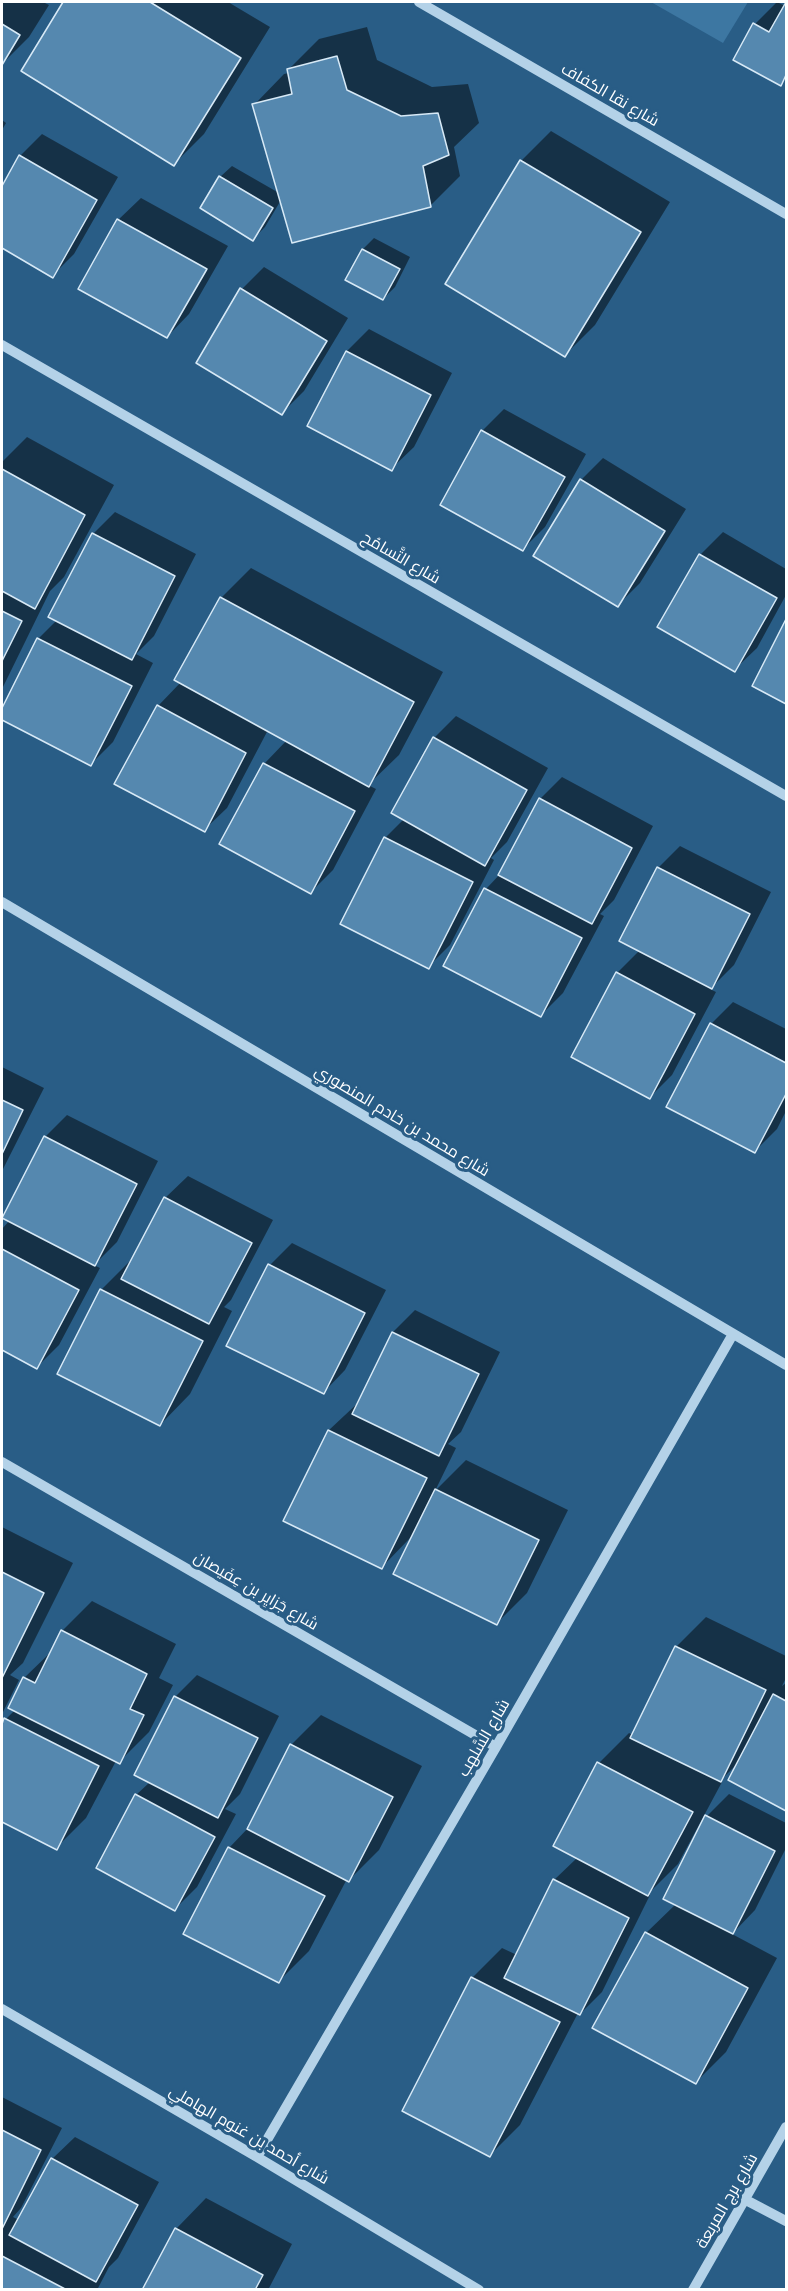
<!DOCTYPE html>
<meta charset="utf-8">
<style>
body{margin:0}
#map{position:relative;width:788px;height:2291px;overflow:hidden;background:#295d86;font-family:Inter,sans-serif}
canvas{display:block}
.frame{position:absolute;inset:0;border:3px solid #fff;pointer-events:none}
</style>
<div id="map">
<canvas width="788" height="2291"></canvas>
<div class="frame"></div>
</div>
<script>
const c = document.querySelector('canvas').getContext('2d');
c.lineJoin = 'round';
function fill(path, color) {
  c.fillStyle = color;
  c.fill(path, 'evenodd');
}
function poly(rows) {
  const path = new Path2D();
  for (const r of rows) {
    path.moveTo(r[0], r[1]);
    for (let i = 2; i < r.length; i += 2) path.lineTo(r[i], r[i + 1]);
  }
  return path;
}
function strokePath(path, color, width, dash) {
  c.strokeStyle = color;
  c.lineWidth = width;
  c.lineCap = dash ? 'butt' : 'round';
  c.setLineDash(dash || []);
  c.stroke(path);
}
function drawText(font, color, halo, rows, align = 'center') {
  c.font = font + ' Inter,Cairo,sans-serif';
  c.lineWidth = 6;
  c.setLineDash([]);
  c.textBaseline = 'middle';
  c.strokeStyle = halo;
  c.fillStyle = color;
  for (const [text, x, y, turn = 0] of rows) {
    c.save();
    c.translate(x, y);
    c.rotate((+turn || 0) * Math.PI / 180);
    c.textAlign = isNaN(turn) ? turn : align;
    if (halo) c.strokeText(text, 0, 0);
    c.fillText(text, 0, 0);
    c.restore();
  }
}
fill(poly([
 [651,2,748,2,723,43]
]), '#3d77a2');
fill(poly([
 [2,2,43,2,49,5,29,37,2,64],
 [65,2,228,2,270,27,204,134,174,164,23,70],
 [777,2,785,6,786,4,786,78,781,84,735,59,755,24],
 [367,27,377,60,432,87,468,84,479,123,454,147,460,176,430,206,281,200,265,227,253,239,220,177,232,166,279,193,254,105,284,74,289,73,289,69,319,39],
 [2,120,6,123,2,130],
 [551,131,670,202,595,325,565,355,521,161],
 [42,134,118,177,74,254,52,276,2,246,2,189,20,156],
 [141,198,228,246,189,314,167,337,118,220],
 [374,238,410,257,395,287,383,299,347,279,363,249],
 [264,267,348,318,304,391,282,413,242,289],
 [369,329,452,373,414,447,391,469,347,351],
 [504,409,586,454,545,527,523,549,482,431],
 [27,437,114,485,64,577,50,591,2,689,2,462],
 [603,458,686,509,640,583,618,605,581,480],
 [115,512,196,554,154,636,136,654,153,663,113,742,91,764,2,718,2,711,39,638,57,620,93,534],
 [723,532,786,569,786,595,757,648,734,670,659,627,701,554],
 [251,568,443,672,399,755,368,785,376,789,333,870,311,892,264,764,287,740,268,730,227,808,204,830,158,706,181,682,221,598],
 [786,623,786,703,754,685],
 [456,716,548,768,507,842,491,858,494,860,450,945,428,967,385,838,404,819,434,738],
 [562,777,653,826,614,900,600,914,604,916,563,993,541,1015,486,889,501,873,540,799],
 [680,846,771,892,734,965,710,989,716,992,672,1075,650,1097,617,973,640,950,658,868],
 [733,1002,786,1029,786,1111,777,1129,755,1151,711,1024],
 [2,1067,44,1088,2,1171],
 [67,1115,158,1161,117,1242,94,1265,100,1268,59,1345,37,1367,2,1349,2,1229,10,1220,45,1137],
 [188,1176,273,1220,231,1300,224,1307,232,1311,190,1394,160,1425,101,1290,131,1260,165,1198],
 [292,1243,386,1290,345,1370,323,1393,270,1265],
 [415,1310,500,1352,461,1432,448,1444,456,1448,435,1491,466,1460,568,1510,527,1593,497,1623,413,1535,382,1567,285,1520,329,1430,360,1401,393,1332],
 [2,1527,73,1563,23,1663,10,1675,19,1680,2,1714],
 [92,1601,176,1644,159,1678,173,1685,149,1732,119,1762,116,1761,86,1818,56,1848,2,1820,2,1727,6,1719,15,1710,10,1707,24,1678,54,1649,62,1631],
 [706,1617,786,1656,786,1678,782,1686,786,1683,786,1809,730,1779,738,1763,720,1781,722,1782,678,1864,648,1894,650,1895,602,1992,580,2014,578,2013,520,2125,490,2155,472,1978,502,1948,517,1955,554,1880,578,1857,599,1763,629,1733,633,1735,676,1647],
 [197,1675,279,1716,240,1794,225,1809,236,1814,197,1887,175,1909,136,1795,150,1782,175,1697],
 [321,1715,422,1766,379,1850,349,1880,347,1879,309,1951,279,1981,229,1848,249,1827,291,1745],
 [729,1794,786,1823,786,1848,755,1910,732,1934,777,1958,726,2052,696,2082,646,1933,676,1904,705,1818],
 [2,2097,62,2128,21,2208,13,2217,19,2220,52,2159,75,2137,159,2182,118,2258,109,2267,97,2290,2,2290],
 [206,2198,292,2244,268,2290,144,2290,176,2229]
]), '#0007');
const building = poly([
 [63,2,150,2,241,58,174,166,21,71,63,2],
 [786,2,786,75,781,86,733,60,753,23,769,32,786,2],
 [2,24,20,35,2,65,2,24],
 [337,56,347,90,401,116,438,113,449,155,423,166,431,207,292,243,252,104,292,94,287,69,337,56],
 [19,155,97,200,53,278,2,248,2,186,19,155],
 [520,160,641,232,565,357,445,284,520,160],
 [219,176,273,208,253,241,200,208,219,176],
 [117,219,207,269,167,338,78,289,117,219],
 [362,249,400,269,383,300,345,280,362,249],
 [240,288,327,341,282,415,196,363,240,288],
 [346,351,431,395,392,471,307,426,346,351],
 [481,430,565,477,523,551,440,505,481,430],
 [2,469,85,515,35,609,2,591,2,469],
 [580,479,665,531,618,607,533,556,580,479],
 [92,533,175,576,132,660,48,617,92,533],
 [699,554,777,598,735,672,657,627,699,554],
 [220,597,414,702,369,787,174,680,220,597],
 [2,611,22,621,2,661,2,611],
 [786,619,786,704,752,686,786,619],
 [37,638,132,686,91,766,2,720,2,708,37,638],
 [157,705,246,753,205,832,114,784,157,705],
 [433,737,527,790,485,866,391,813,433,737],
 [263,763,355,811,311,894,219,844,263,763],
 [539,798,632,848,592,924,498,875,539,798],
 [384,837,473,882,429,969,340,924,384,837],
 [657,867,750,914,712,989,619,941,657,867],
 [484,888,582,938,541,1017,443,966,484,888],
 [616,972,695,1014,650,1099,571,1057,616,972],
 [710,1023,786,1063,786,1094,755,1153,666,1107,710,1023],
 [2,1100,23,1110,2,1154,2,1100],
 [44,1136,137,1184,95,1266,2,1218,44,1136],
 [164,1197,252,1243,209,1324,121,1279,164,1197],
 [2,1249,79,1290,37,1369,2,1350,2,1249],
 [268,1264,365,1313,324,1394,226,1346,268,1264],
 [100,1289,203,1341,160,1426,57,1374,100,1289],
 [392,1332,479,1374,439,1456,352,1414,392,1332],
 [328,1430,427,1478,382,1569,283,1521,328,1430],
 [435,1489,539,1540,497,1625,393,1574,435,1489],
 [2,1572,44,1593,2,1678,2,1572],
 [61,1630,147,1674,130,1709,144,1715,120,1764,8,1708,23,1677,35,1683,61,1630],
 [675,1646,766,1690,721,1782,630,1738,675,1646],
 [773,1694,786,1701,786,1811,728,1780,773,1694],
 [174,1696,258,1738,218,1818,134,1775,174,1696],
 [4,1718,99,1766,57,1850,2,1822,2,1724,4,1718],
 [290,1744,393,1797,349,1882,247,1829,290,1744],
 [597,1762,693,1812,648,1896,553,1846,597,1762],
 [135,1794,215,1837,175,1911,96,1868,135,1794],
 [705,1815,775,1851,733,1934,663,1899,705,1815],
 [228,1847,325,1896,279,1983,183,1934,228,1847],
 [553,1879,629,1918,580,2015,504,1978,553,1879],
 [645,1932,748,1988,696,2084,592,2028,645,1932],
 [471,1977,560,2022,490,2157,402,2111,471,1977],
 [2,2130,41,2150,2,2229,2,2130],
 [51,2158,138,2205,96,2282,9,2235,51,2158],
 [175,2228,263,2275,255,2290,142,2290,175,2228],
 [2,2256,67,2290,2,2290,2,2256]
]);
fill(building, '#5588af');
strokePath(building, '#d7e9f6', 1.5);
strokePath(poly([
 [419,2,786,214],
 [2,345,786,796],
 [2,902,786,1365],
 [2,1462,496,1747],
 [2,2009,257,2157,479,2290],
 [257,2157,496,1747,733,1334],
 [744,2199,786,2221],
 [693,2290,786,2127]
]), '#b4d2e8', 10);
drawText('16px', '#fff', '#295d86', [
 ["شارع نقا الكفاف",610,95,30],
 ["شارع التَّسامُح",401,558,30],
 ["شارع محمد بن خادم المنصوري",402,1121,31],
 ["شارع جَزايِر بن عِفَيصان",256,1591,30],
 ["شارع السَّلهب",484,1738,-60],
 ["شارع أحمد بن غنوم الهاملي",249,2135,30],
 ["شارع برج المربعة",727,2201,-60]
]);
</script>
